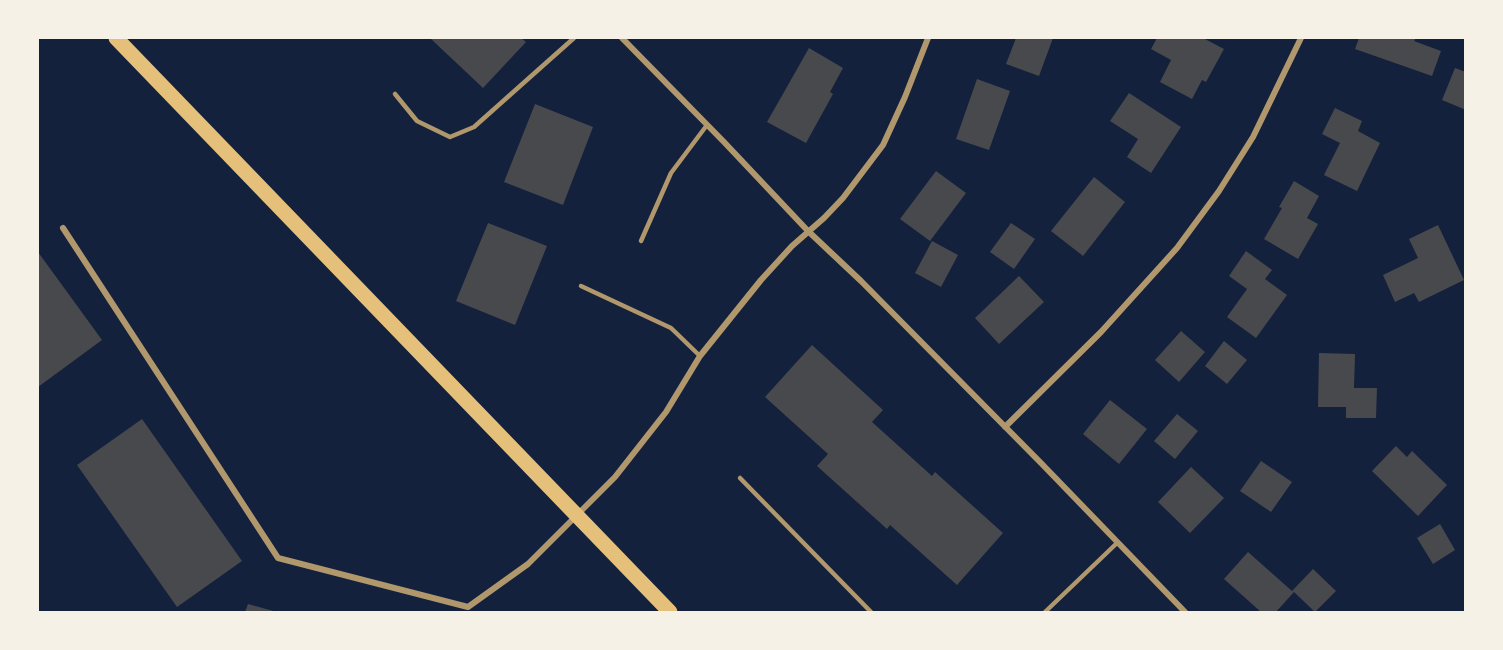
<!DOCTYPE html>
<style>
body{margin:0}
#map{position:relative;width:1503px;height:650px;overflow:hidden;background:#14213d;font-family:Inter,sans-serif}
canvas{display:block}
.frame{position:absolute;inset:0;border:39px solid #f6f1e7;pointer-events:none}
</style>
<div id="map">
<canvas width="1503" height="650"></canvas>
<div class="frame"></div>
</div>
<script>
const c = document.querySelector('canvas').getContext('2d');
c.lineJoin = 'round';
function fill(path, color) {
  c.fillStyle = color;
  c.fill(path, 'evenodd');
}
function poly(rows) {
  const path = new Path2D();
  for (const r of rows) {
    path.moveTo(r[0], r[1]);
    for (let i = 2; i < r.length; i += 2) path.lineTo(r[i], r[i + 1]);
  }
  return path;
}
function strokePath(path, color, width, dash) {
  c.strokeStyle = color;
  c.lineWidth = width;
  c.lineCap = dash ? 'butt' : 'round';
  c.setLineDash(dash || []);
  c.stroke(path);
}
fill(poly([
 [430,38,521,38,526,42,483,88],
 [1016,38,1053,38,1039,76,1006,64],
 [1157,38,1203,38,1224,49,1206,82,1202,80,1192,99,1160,82,1171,60,1151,49],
 [1359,38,1416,38,1414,41,1441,51,1432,76,1355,49],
 [809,48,843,68,830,92,833,94,806,143,767,122],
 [1455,68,1466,72,1466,110,1442,100],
 [977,79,1010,91,989,150,956,139],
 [1129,93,1181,127,1151,173,1127,157,1138,139,1110,121],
 [535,104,593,127,563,205,504,182],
 [1335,108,1362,121,1358,131,1380,143,1357,191,1324,175,1340,143,1322,134],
 [936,171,966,193,930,241,900,219],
 [1094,177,1125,202,1083,256,1051,231],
 [1294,181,1319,196,1307,218,1318,224,1298,259,1264,239,1282,208,1279,207],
 [488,223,547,246,515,325,456,301],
 [1011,223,1035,239,1014,269,990,252],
 [1438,225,1464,280,1419,302,1414,293,1395,302,1383,275,1418,258,1409,239],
 [932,241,958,255,941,287,915,273],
 [1246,251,1272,270,1265,279,1287,295,1256,338,1227,317,1247,289,1229,276],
 [38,252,102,340,38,387],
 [1019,276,1044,302,999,344,975,318],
 [1181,331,1205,352,1179,382,1155,360],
 [1224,341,1247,360,1227,384,1205,366],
 [812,345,883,410,872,422,932,476,935,472,1003,533,957,585,890,525,887,529,817,466,828,454,765,397],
 [1319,353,1355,354,1354,388,1377,388,1376,418,1346,418,1346,407,1318,407],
 [1110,400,1147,429,1119,464,1083,434],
 [1177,414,1198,431,1175,459,1154,441],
 [142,419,242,561,177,607,77,465],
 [1396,446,1407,457,1412,451,1447,485,1418,516,1372,471],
 [1261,461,1292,482,1271,512,1240,491],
 [1191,467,1224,498,1190,533,1158,502],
 [1440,524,1455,550,1433,564,1417,538],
 [1248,552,1292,591,1313,569,1336,591,1315,612,1294,592,1276,612,1261,612,1224,579],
 [248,604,277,612,245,612]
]), '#48494c');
strokePath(poly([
 [395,94,417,121,450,137,474,127,574,38],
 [641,241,671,173,707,125],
 [581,286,671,328,700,356],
 [740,478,871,612],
 [1045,612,1117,543]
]), '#b1986c', 4.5);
strokePath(poly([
 [622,38,724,142,808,231,861,281,1041,463,1185,612],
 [63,228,278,558,468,607,528,564,615,477,666,412,700,356,761,280,792,246,824,218,843,198,883,145,905,97,928,38],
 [1005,427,1101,332,1177,248,1219,191,1253,137,1301,38]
]), '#b1986c', 6);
strokePath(poly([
 [116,38,670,612]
]), '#e5c07b', 15);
</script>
